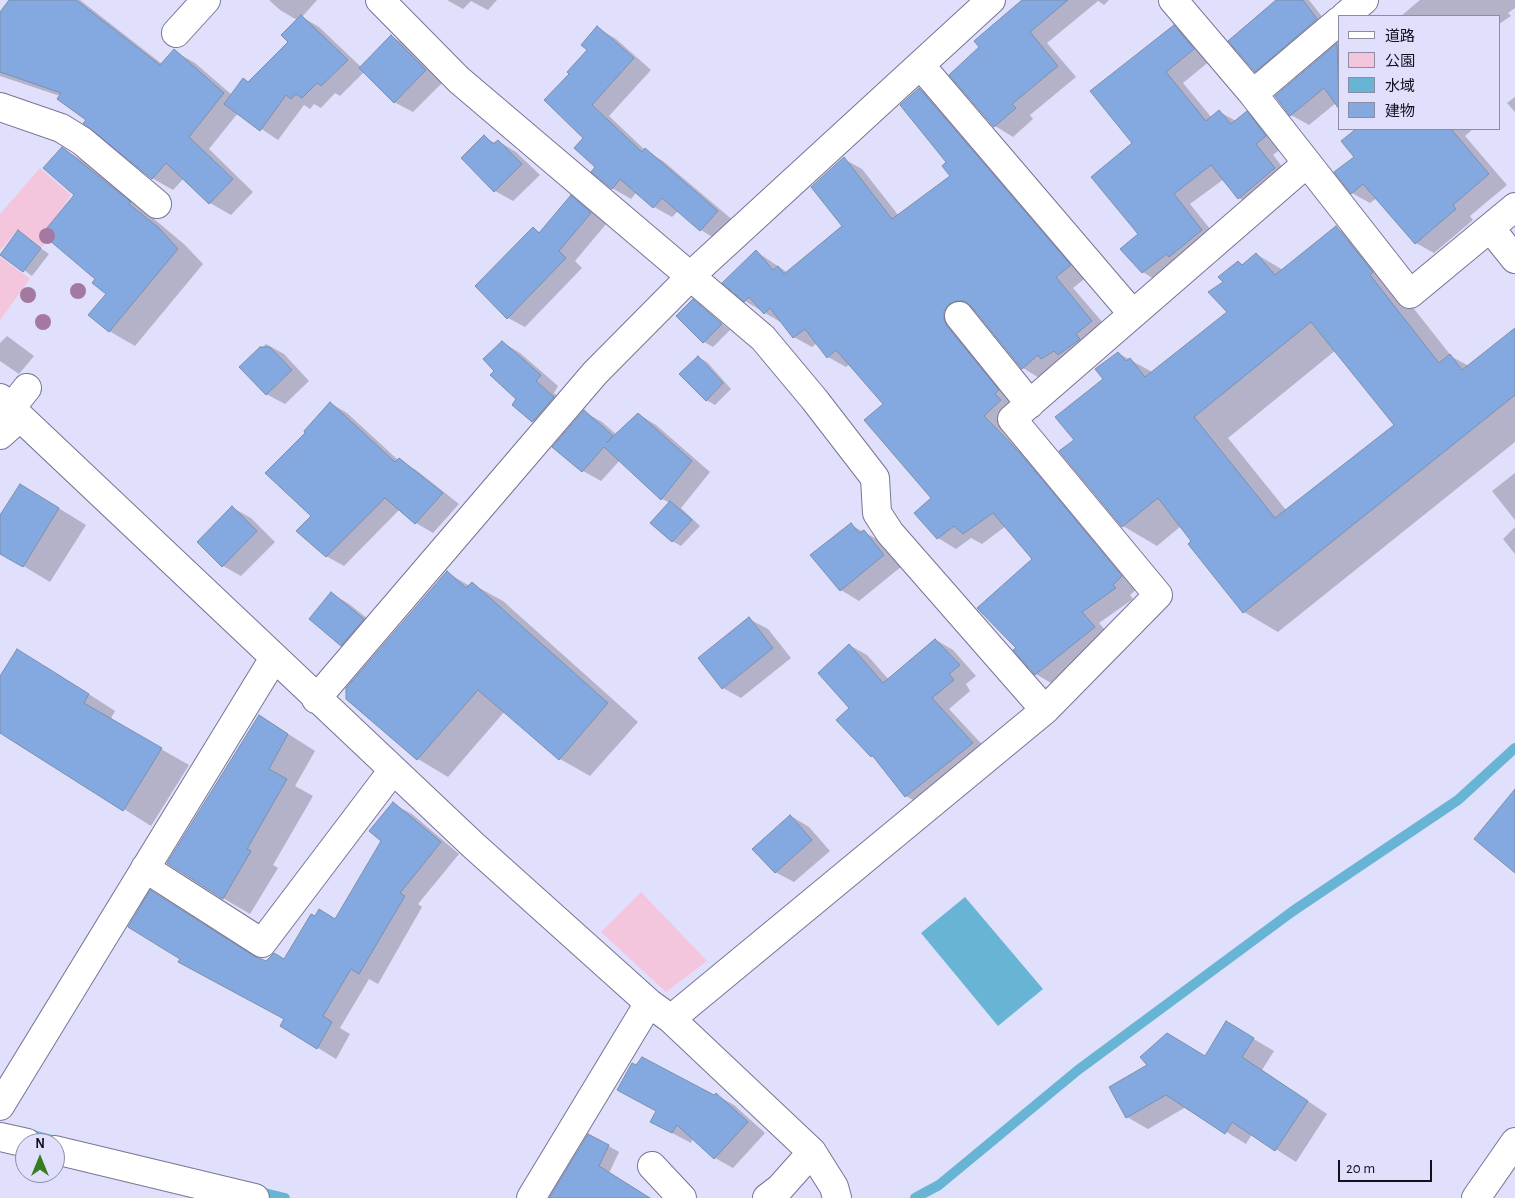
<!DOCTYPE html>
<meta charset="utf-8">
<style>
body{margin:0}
#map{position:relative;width:1515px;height:1198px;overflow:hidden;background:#e0dffc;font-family:"Alegreya Sans","Noto Sans JP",sans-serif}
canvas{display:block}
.legend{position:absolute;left:1338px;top:15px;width:162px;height:115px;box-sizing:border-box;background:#e0dffc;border:1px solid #8d8ca3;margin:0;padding:6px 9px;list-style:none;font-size:15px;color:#11101d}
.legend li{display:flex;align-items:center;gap:10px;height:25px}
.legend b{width:25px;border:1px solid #8d8ca3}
.north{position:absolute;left:15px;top:1133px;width:50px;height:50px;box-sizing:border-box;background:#e0dffc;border:1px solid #8d8ca3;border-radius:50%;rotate:0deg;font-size:14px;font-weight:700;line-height:20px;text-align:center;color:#11101d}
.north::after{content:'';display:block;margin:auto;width:18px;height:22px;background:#377d20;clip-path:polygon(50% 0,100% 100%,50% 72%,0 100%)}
.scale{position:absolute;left:1338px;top:1160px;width:94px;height:22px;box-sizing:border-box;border:2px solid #11101d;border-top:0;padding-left:6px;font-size:15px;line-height:18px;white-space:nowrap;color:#11101d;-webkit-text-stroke:4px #e0dffc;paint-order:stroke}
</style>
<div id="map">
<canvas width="1515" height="1198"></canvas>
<ul class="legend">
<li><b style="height:6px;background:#fff"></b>道路</li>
<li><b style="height:14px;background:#f3c6dd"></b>公園</li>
<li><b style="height:14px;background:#68b4d5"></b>水域</li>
<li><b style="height:14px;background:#84a9e0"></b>建物</li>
</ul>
<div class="north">N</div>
<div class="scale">20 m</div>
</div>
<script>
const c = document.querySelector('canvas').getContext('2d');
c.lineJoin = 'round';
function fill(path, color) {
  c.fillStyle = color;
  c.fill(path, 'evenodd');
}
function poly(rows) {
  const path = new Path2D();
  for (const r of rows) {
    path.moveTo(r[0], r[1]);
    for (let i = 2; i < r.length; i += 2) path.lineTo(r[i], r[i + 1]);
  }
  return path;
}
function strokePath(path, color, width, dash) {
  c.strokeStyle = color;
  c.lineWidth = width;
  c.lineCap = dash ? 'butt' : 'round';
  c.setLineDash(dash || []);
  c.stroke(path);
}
fill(poly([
 [40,168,71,195,41,238,46,242,42,247,18,230,0,250,0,214],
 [0,257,30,279,0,320],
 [641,892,707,961,666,992,601,932]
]), '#f3c6dd');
fill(poly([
 [965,897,1043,989,998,1026,921,933]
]), '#68b4d5');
fill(poly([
 [11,0,80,0,162,64,174,51,195,63,232,95,249,83,289,42,297,20,280,10,269,0,317,0,302,17,319,27,361,67,392,37,410,47,444,81,413,112,394,102,364,72,340,96,335,93,321,108,314,104,310,109,304,105,278,140,238,113,209,149,253,192,231,215,210,203,184,178,173,190,152,178,60,96,0,76,0,14],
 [447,0,497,0,488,10,471,1,463,9],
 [1024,0,1109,0,1104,5,1098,1,1047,43,1076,77,1030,115,1033,119,1013,137,995,126,981,47],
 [1278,0,1309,0,1331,28,1270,80,1256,71],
 [1420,0,1515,0,1515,8,1508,13,1511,16,1499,24,1499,16,1401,16],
 [1174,27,1192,37,1211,60,1183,83,1212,118,1220,112,1236,121,1247,113,1264,123,1283,147,1273,155,1292,179,1257,208,1239,198,1224,179,1190,204,1219,240,1160,283,1143,272,1134,143],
 [598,28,616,39,651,70,609,116,646,151,663,161,735,222,719,241,701,230,678,211,672,217,654,207,637,192,631,199,612,188,596,167,585,138,571,74,589,50],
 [1338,44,1339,106,1336,103,1309,125,1291,115,1276,96],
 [919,89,937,100,1088,276,1073,288,1110,331,1041,379,1023,368,975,310,967,314,1016,401,1139,587,1130,595,1133,599,1099,623,1112,638,1054,685,1036,674,1015,650,1018,648,1034,559,1006,526,982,544,971,538,956,549,938,538,933,498,884,404,850,364,846,367,828,357,817,343,812,347,794,337,782,323,745,301,757,252,788,273,844,226,844,159,862,169,899,216,952,176],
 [1515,97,1515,112,1507,103],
 [1354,129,1473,129,1465,136,1507,185,1470,216,1473,220,1434,253,1416,243,1377,198,1370,203,1352,193,1356,157],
 [484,137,495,143,498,141,516,152,540,175,513,201,495,191],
 [62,148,88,164,156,218,154,219,185,245,203,264,135,346,109,331,107,294,97,279],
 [571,197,588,207,607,223,575,261,582,268,525,327,508,318,533,228,541,233],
 [1336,228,1371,248,1403,295,1452,357,1469,366,1515,332,1515,442,1278,632,1244,612,1181,526,1157,546,1123,526,1076,440,1118,353,1152,372,1228,312,1225,283,1239,262,1243,265,1256,254,1283,270],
 [1336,350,1396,425,1286,510,1228,438],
 [18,232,49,254,32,276,1,253],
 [693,301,730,330,713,347,704,342,678,316],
 [7,336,34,356,19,374,0,361,0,343],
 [502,342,520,353,558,386,554,393,571,408,551,432,533,421,514,405,518,399,495,371],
 [266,344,284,354,309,381,285,404,266,394,241,367],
 [698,357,707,362,731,389,715,405,706,400],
 [330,403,347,413,398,460,416,470,459,504,433,533,416,523,400,509,344,566,326,556,313,516,307,433],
 [584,412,602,422,617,435,638,414,656,425,710,472,681,508,700,526,681,546,672,541,670,503,662,499,620,460,601,481,583,471],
 [1515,473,1515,520,1492,491],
 [47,501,86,525,50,582,0,552,0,518],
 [233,508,251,518,275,542,241,576,223,566],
 [851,525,882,542,902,566,859,601,841,590],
 [1515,527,1515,554,1503,539],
 [447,573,470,586,472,584,503,601,638,722,590,776,560,759,505,711,448,777,418,759],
 [331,593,349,604,382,630,360,655,342,645],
 [749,619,768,629,791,658,741,698,723,688],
 [936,640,953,650,976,676,966,684,970,691,949,709,990,753,923,806,906,796,877,759,871,756,851,708,849,645,867,655,889,680],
 [45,666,115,711,110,720,189,765,151,826,0,731,0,678],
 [260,716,315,751,295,786,313,796,273,865,278,868,250,914,223,898],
 [393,804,412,814,459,854,418,904,422,907,378,984,369,979,340,1028,350,1034,336,1059,281,1025,285,1019,257,959,266,962,285,961,336,920,383,841],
 [791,816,809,827,830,851,794,882,775,872],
 [1247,1035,1274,1051,1262,1070,1327,1114,1296,1162,1252,1134,1246,1144,1186,1107,1148,1129,1127,1117,1206,1057],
 [716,1095,734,1105,765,1133,733,1168,715,1158,693,1138,691,1143,670,1132,658,1111],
 [589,1135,619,1152,609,1173,649,1198,551,1198]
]), '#0003');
strokePath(poly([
 [25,1133,60,1142],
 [256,1191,285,1198],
 [915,1198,939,1185,1078,1070,1293,911,1458,800,1515,748]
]), '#68b4d5', 10);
const building = poly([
 [9,0,76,0,160,65,174,49,224,93,189,137,233,179,209,204,166,163,152,179,83,123,86,120,57,99,61,93,0,72,0,12,9,0],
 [1022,0,1068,0,1030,32,1058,66,1012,104,1016,108,994,127,949,75,979,47,974,41,1022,0],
 [1276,0,1303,0,1317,19,1255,72,1228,41,1276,0],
 [301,15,348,60,321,86,317,83,302,98,296,94,291,99,286,95,260,131,224,104,243,78,248,82,288,42,281,35,301,15],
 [1174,25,1194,49,1166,72,1206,121,1219,110,1231,124,1247,111,1266,136,1256,144,1275,168,1238,199,1211,165,1174,194,1202,230,1169,257,1167,254,1142,273,1120,249,1138,234,1091,177,1132,143,1090,91,1174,25],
 [597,26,634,58,592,105,642,152,645,148,718,211,700,231,662,198,653,208,620,179,612,189,591,172,595,167,574,148,583,138,544,100,569,74,567,72,587,50,581,45,597,26],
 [391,35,426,70,394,103,359,68,391,35],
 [1337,43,1339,109,1324,88,1290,116,1275,96,1337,43],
 [919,88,1071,265,1056,277,1092,321,1076,334,1080,339,1058,355,1054,351,1041,359,1038,355,1022,369,971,306,964,301,956,301,949,304,944,311,944,319,947,326,999,390,995,394,1001,400,984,416,1021,454,1122,576,1113,585,1116,588,1082,612,1095,627,1035,675,1013,650,1016,648,977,608,1032,559,993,513,963,534,954,526,937,539,914,513,931,498,864,420,883,404,836,350,827,358,805,329,793,338,770,308,764,314,749,297,744,302,722,283,756,250,773,270,778,266,784,274,842,226,811,187,844,157,892,219,950,176,942,166,946,162,900,105,919,88],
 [1356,129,1451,129,1489,174,1453,205,1456,209,1415,244,1363,184,1351,194,1334,172,1354,157,1341,141,1356,129],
 [484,135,493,144,498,140,522,164,494,192,461,158,484,135],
 [62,147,131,202,129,204,159,228,178,249,109,332,88,315,106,294,92,283,95,279,42,234,74,195,43,168,62,147],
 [571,195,591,213,559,251,566,258,507,319,475,286,533,227,539,233,571,195],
 [1336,226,1373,272,1370,275,1439,363,1450,354,1462,370,1515,328,1515,395,1243,613,1188,544,1191,541,1158,498,1122,527,1059,451,1074,440,1055,417,1103,379,1095,369,1118,352,1126,361,1130,358,1145,377,1227,312,1208,292,1223,282,1218,277,1238,261,1242,265,1256,253,1275,275,1336,226],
 [1311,322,1394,425,1275,518,1194,417,1311,322],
 [18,230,41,248,23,272,0,255,18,230],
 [693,299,722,324,703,343,676,316,693,299],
 [502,341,541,375,536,381,554,397,532,422,512,405,516,399,490,375,494,371,483,359,502,341],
 [260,347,270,347,292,370,266,395,239,367,260,347],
 [698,356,723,383,706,401,679,374,698,356],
 [330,402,395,462,399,458,443,493,415,524,385,498,326,557,296,531,311,516,265,473,305,433,304,431,330,402],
 [584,410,613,436,606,443,638,413,692,461,661,500,604,447,582,472,552,447,584,410],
 [20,484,59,508,23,567,0,554,0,515,20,484],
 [670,501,692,520,672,542,650,523,670,501],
 [232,506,257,531,222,567,197,542,232,506],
 [851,523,859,533,864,530,884,555,840,591,810,555,851,523],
 [447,571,466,588,472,582,608,703,559,760,478,690,417,760,346,699,346,688,447,571],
 [331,592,364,619,341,646,309,619,331,592],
 [749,617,773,648,722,689,698,658,749,617],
 [935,639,960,665,949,674,954,680,932,698,973,743,905,797,872,755,871,757,836,720,849,708,818,673,849,644,883,683,935,639],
 [17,649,89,694,84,703,162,748,123,811,0,733,0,676,17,649],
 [259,715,288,734,269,769,287,779,247,849,251,851,223,899,167,863,259,715],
 [1515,789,1515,873,1474,839,1515,789],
 [393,802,441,842,400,893,405,896,359,974,351,969,323,1016,332,1022,317,1049,280,1026,284,1019,178,962,180,959,128,927,150,890,254,956,266,961,274,953,284,959,311,914,315,916,319,909,335,919,381,841,369,831,393,802],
 [790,815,812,840,775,873,752,849,790,815],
 [1226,1021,1254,1038,1242,1057,1308,1101,1275,1151,1232,1122,1225,1134,1166,1095,1126,1118,1109,1087,1147,1065,1140,1057,1167,1033,1205,1056,1226,1021],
 [642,1057,714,1095,716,1093,748,1122,714,1159,677,1125,672,1133,650,1122,656,1111,617,1090,632,1063,636,1065,642,1057],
 [588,1134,609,1145,599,1166,650,1198,549,1198,588,1134]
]);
fill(building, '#84a9e0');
strokePath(building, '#7b8fac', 1);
const minor = poly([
 [380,0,459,80,763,338,814,399,875,478,877,513,890,533,1045,710],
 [1173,0,1253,94,1410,294,1515,207],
 [1345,16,1364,0],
 [176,33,206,0],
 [921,66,1132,313],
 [1253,94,1339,21],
 [0,107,61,128,82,141,157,204],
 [1490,228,1515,259],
 [959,316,1030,404],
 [0,398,473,845,649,1003,671,1019,812,1152,834,1187,837,1198],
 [11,408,27,388],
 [0,435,20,417],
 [316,699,595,373,699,268,991,0],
 [145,868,262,943,393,770],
 [671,1019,1045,710,1158,595,1012,419,1306,164],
 [0,1106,274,658],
 [0,1137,27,1143],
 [55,1150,255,1198],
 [652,1166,682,1198],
 [531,1198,649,1003],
 [767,1198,780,1188,812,1152],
 [1476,1198,1515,1142]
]);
strokePath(minor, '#777595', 30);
strokePath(minor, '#fff', 28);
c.fillStyle = '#a3799f';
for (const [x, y] of [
 [47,236],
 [78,291],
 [28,295],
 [43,322]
]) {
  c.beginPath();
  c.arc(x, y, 8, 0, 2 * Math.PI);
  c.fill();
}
</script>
